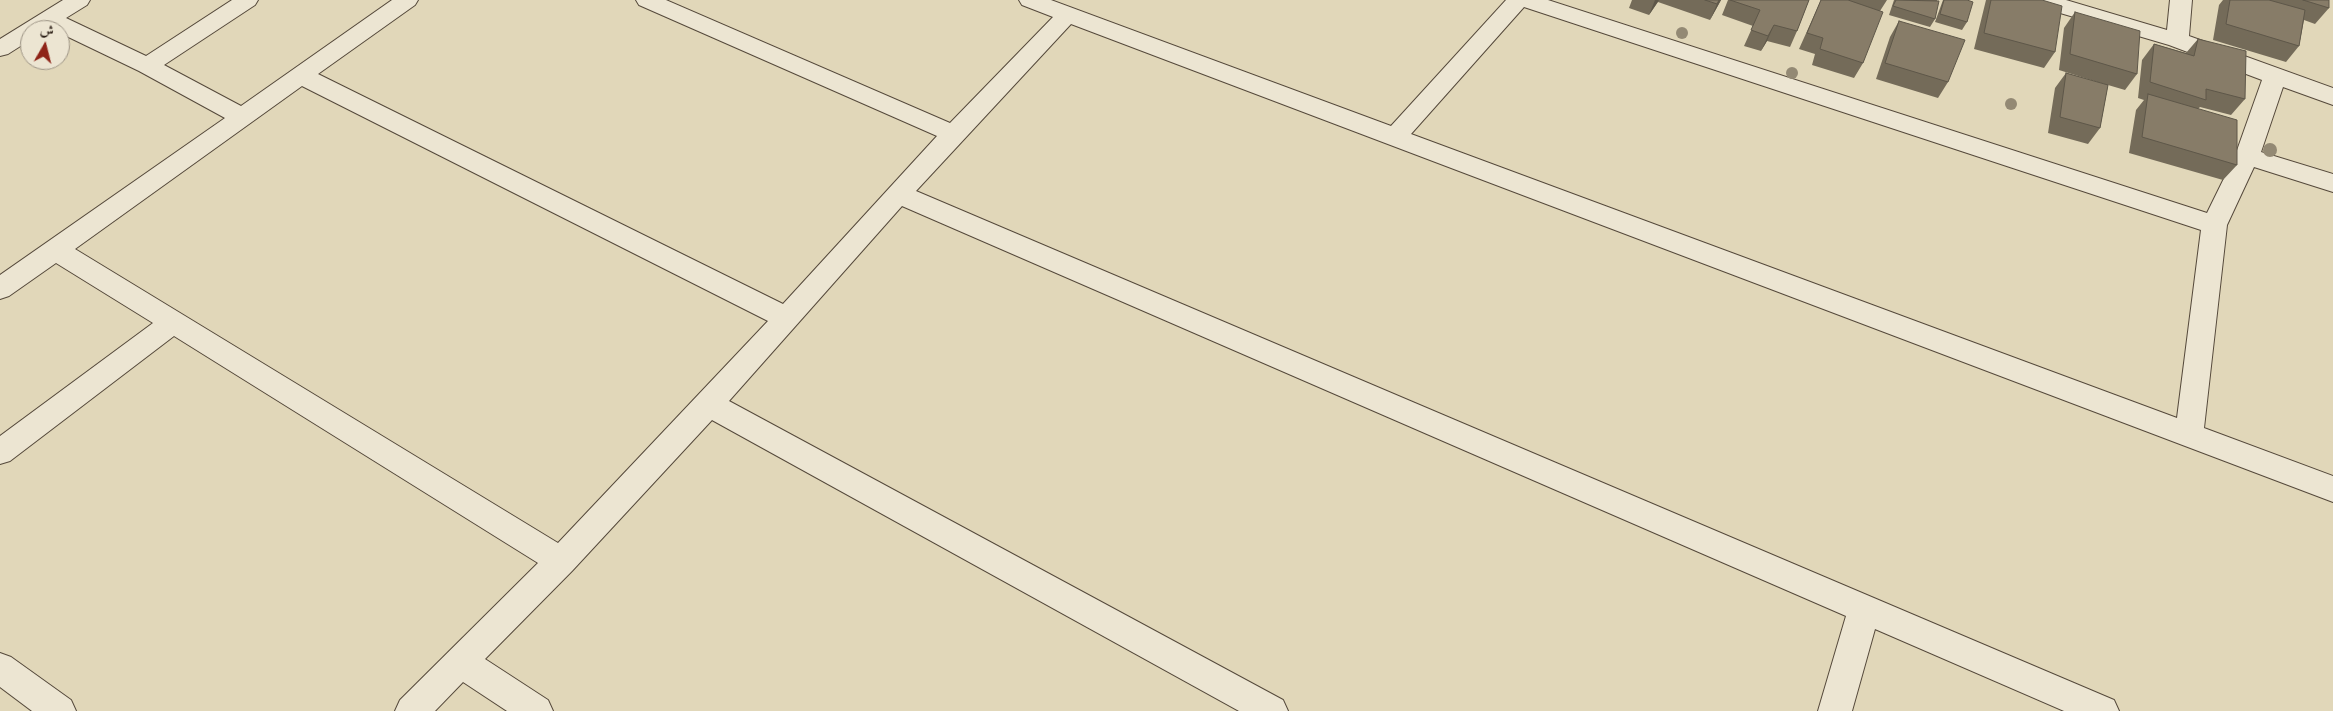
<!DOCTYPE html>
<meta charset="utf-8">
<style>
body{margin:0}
#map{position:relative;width:2333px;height:711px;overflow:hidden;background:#e1d7b9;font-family:"Old Standard TT",Amiri,serif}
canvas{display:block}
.north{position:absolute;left:20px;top:20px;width:50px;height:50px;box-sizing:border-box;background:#ece5d2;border:1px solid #9d9485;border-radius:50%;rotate:8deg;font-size:14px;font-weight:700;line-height:20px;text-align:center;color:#261a11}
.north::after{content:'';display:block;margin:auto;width:18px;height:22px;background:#8f2418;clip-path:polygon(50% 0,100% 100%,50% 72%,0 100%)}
</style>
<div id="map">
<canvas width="2333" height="711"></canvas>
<div class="north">ش</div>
</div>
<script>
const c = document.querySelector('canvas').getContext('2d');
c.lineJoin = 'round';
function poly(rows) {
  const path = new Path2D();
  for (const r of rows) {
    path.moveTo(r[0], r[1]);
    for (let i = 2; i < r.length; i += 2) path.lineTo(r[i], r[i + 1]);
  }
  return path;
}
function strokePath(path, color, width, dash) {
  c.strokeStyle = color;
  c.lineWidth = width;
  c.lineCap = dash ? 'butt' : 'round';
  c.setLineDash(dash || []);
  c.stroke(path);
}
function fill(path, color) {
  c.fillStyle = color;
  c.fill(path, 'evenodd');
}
const minor = poly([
 [63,0,90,0,87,5,66,18,146,56,232,0,258,0,255,5,164,65,241,106,392,0,418,0,415,5,318,74,783,304,937,136,639,5,636,0,666,0,950,123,1053,17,1022,5,1019,0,1051,0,1391,126,1506,0,1548,0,2207,213,2235,156,2262,80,2169,45,2033,5,2030,0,2066,0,2167,30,2170,0,2192,0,2189,36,2333,88,2333,105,2283,87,2261,152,2333,174,2333,192,2254,167,2227,225,2204,428,2333,476,2333,502,1071,24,916,191,2114,700,2119,711,2064,711,1875,629,1852,711,1818,711,1846,616,902,206,729,401,1283,700,1288,711,1239,711,712,420,572,571,485,659,548,700,553,711,507,711,463,682,435,711,395,711,400,700,538,563,174,336,10,461,0,464,0,436,153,323,56,263,9,296,0,299,0,275,225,118,139,71,60,33,60,30,50,28,30,30,30,40,8,54,0,56,0,39,63,0],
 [1524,7,2201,230,2177,418,1411,134,1524,7],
 [302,86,768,321,558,543,75,249,302,86],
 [0,653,11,657,71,700,76,711,32,711,0,687,0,653]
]);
strokePath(minor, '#55493b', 2);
fill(minor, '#ece5d2');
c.fillStyle = '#938974';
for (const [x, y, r] of [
 [1682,33,6],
 [1792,73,6],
 [2011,104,6],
 [2270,150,7]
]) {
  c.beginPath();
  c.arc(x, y, r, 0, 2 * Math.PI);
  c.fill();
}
fill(poly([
 [1632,0,1721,0,1710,20,1658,2,1649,15,1629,8],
 [1728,0,1809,0,1797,31,1790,47,1767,41,1761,51,1744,46,1753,26,1722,15],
 [1821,0,1887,0,1880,11,1863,63,1854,78,1812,65,1815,54,1799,49],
 [1894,0,1937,0,1935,19,1930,27,1889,15],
 [1943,0,1967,0,1967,22,1962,30,1935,22],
 [1986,0,2042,0,2055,52,2044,68,1974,49],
 [2223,0,2329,0,2329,8,2315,24,2304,20,2299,46,2286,62,2213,40,2219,5],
 [2075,12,2137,74,2125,90,2108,85,2100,128,2088,144,2048,133,2055,88,2066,73,2107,85,2059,70,2064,28],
 [1899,21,1948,82,1938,98,1876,79,1890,37],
 [2198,39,2245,99,2231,115,2200,107,2198,109,2237,165,2223,180,2129,153,2136,110,2144,100,2138,98,2142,60,2154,44,2186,53]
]), '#746b59');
fill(poly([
 [1655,0,1659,0,1649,15],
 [1719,0,1721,0,1710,20,1717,4],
 [1774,25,1767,41,1761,51,1768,36]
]), '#5e5749');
const building = poly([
 [1705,0,1719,0,1717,4,1705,0],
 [1730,0,1809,0,1797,31,1774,25,1768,36,1751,30,1760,10,1730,0],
 [1821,0,1848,0,1883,12,1863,63,1820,49,1823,38,1807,33,1821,0],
 [1896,0,1939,1,1935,19,1893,6,1896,0],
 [1944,0,1967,0,1973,2,1967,22,1940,14,1944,0],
 [1991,0,2042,0,2062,6,2055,52,1984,33,1991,0],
 [2230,0,2269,0,2305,10,2299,46,2226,24,2230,0],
 [2303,0,2329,0,2329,8,2303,0],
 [2075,12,2140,31,2137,74,2070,54,2075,12],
 [1899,21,1965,40,1948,82,1885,63,1899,21],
 [2198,39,2246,51,2245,99,2206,89,2206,100,2150,82,2154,44,2194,56,2198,39],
 [2066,73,2108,85,2100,128,2060,117,2066,73],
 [2148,94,2237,120,2237,165,2142,137,2148,94]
]);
fill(building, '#877c68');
strokePath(building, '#5e5749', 1);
</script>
